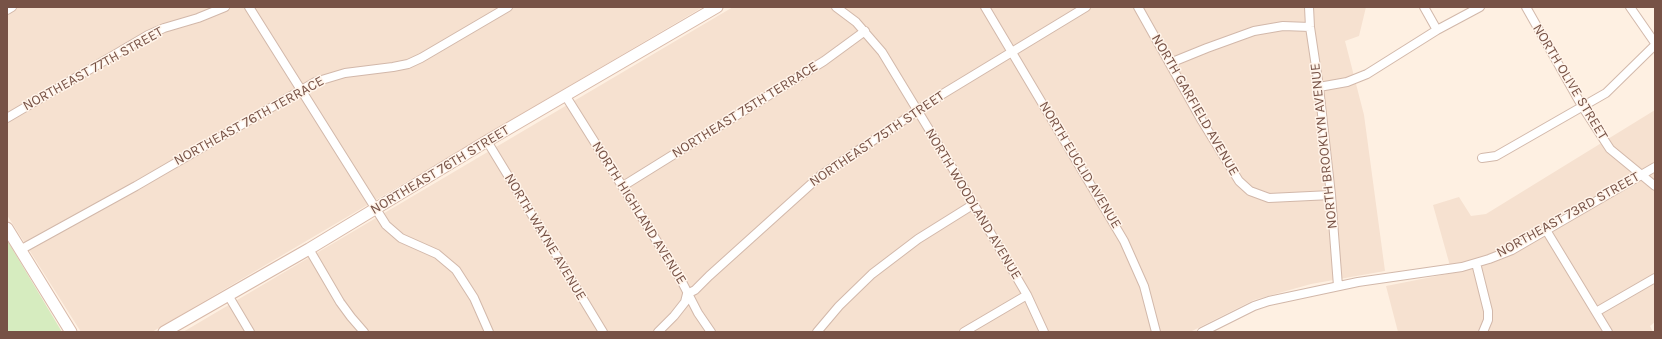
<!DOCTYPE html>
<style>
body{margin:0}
#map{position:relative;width:1662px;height:339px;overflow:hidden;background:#fef0e2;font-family:Karla,sans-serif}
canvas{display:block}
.frame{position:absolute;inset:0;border:8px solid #775246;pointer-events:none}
</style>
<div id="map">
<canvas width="1662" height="339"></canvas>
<div class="frame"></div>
</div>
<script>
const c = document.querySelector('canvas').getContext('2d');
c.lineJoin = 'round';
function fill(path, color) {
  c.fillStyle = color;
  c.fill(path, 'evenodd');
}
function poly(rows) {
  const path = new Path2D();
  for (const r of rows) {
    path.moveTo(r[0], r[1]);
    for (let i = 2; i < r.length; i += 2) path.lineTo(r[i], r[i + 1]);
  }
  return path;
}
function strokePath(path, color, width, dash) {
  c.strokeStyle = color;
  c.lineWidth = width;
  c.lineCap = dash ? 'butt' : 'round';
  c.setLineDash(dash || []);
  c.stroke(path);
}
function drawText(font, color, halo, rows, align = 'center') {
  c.font = font + ' Karla,sans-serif';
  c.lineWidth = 3;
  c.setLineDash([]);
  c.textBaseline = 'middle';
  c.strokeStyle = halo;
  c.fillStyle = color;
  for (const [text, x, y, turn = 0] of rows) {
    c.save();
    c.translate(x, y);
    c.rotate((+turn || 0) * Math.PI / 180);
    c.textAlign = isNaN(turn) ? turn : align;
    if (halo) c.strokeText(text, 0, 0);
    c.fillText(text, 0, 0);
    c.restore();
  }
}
fill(poly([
 [7,7,703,7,152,332,81,332,7,215],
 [733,7,1366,7,1359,36,1345,41,1364,115,1385,271,1311,284,1254,300,1190,332,183,332],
 [1655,110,1655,322,1650,326,1653,332,1398,332,1386,286,1452,273,1433,205,1459,197,1471,216,1486,214]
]), '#f6e1d0');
fill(poly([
 [7,240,62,332,7,332]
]), '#d6ecbf');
const street = poly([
 [249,7,386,225,401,238,437,254,456,270,474,298,489,332],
 [836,7,856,22,882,52,953,169,1027,295,1044,332],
 [985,7,1124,241,1144,286,1156,332],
 [1138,7,1202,121,1239,181,1250,191,1269,198,1331,195],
 [1309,7,1310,27,1319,87,1331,195,1338,286],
 [1424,7,1437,30],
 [1526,7,1582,106,1610,149,1655,186],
 [1630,7,1655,43],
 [7,10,12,7],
 [1170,63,1207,48,1254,31,1283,26,1310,27],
 [1319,87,1347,82,1367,74,1437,30,1480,7],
 [565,95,680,278,698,313,711,332],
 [7,118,148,35,164,28,198,18,225,7],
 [487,141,603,332],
 [1482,158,1496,156,1606,93,1655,45],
 [623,186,824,61,865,31],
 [1546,230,1608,332],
 [309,249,340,302,351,317,364,332],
 [20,250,136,186,315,82,345,73,393,67,408,64,421,58,508,7],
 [1476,263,1488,311,1488,320,1483,332],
 [228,295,250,332],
 [1596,312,1655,278],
 [658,332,674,316,685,302,687,294,695,290,709,276,820,176,941,95,1086,7],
 [817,332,839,306,872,274,918,239,974,204],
 [964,332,1027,295],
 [1202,332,1254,306,1269,301,1358,282,1462,267,1489,259,1512,250,1655,167]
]);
const secondary = poly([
 [7,228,71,332],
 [164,332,309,249,487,141,717,7]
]);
strokePath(street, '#d2b8aa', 10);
strokePath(secondary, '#d8b9a9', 13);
strokePath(street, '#fff', 8);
strokePath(secondary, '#fff', 11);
drawText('14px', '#775246', '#fff4ea', [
 ["NORTHEAST 77TH STREET",93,69,-29],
 ["NORTH OLIVE STREET",1570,82,59],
 ["NORTH GARFIELD AVENUE",1195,105,60],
 ["NORTHEAST 75TH TERRACE",745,110,-32],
 ["NORTHEAST 76TH TERRACE",249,121,-29],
 ["NORTHEAST 75TH STREET",877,139,-34],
 ["NORTH BROOKLYN AVENUE",1324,146,-96],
 ["NORTH EUCLID AVENUE",1080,165,59],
 ["NORTHEAST 76TH STREET",440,170,-31],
 ["NORTH WOODLAND AVENUE",973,204,59],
 ["NORTH HIGHLAND AVENUE",639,213,58],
 ["NORTHEAST 73RD STREET",1568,215,-29],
 ["NORTH WAYNE AVENUE",545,237,59]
]);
</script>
